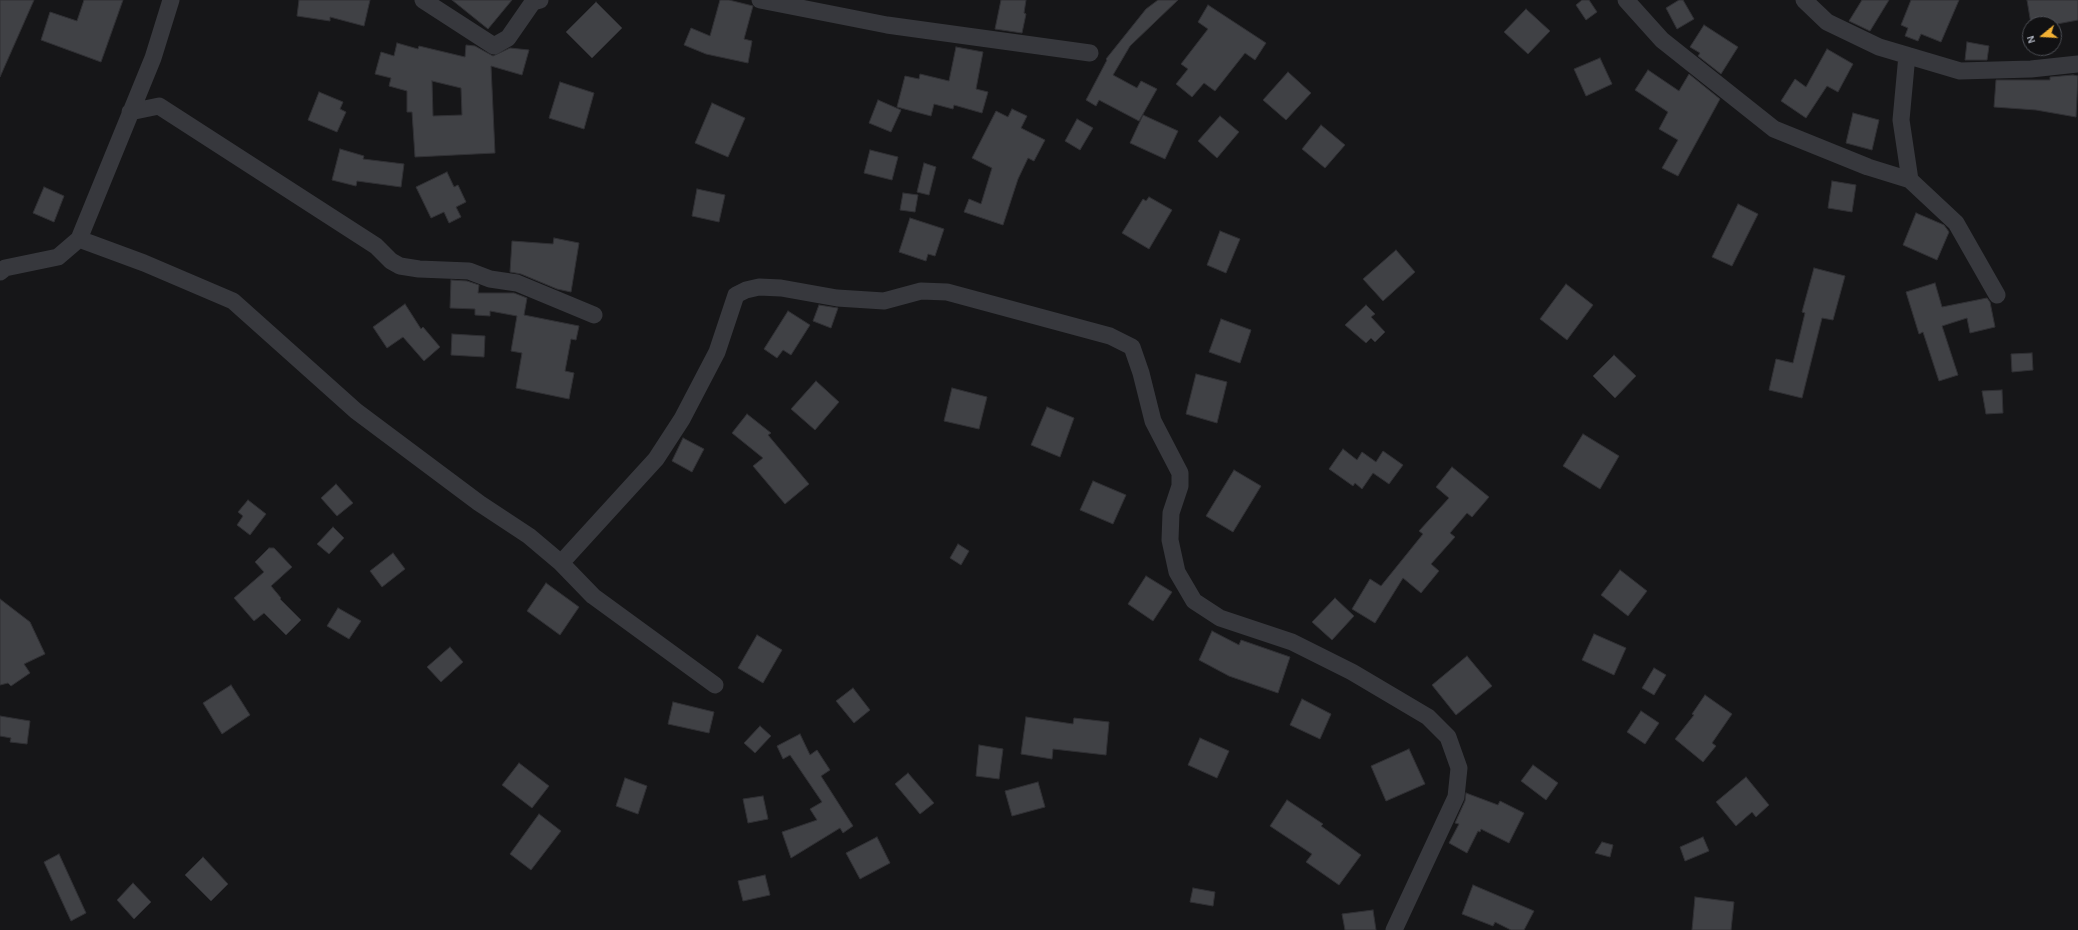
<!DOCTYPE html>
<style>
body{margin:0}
#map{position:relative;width:2078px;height:930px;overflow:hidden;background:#161618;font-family:"Alegreya Sans",sans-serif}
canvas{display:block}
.north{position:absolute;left:2022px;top:16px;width:40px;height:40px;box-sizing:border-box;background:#111113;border:1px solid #4d4f55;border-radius:50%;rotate:252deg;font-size:11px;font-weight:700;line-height:16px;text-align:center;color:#a8adb8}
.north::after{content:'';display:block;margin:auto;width:14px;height:18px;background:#f2b134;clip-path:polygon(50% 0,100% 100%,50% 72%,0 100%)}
</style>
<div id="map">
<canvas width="2078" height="930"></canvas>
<div class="north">N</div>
</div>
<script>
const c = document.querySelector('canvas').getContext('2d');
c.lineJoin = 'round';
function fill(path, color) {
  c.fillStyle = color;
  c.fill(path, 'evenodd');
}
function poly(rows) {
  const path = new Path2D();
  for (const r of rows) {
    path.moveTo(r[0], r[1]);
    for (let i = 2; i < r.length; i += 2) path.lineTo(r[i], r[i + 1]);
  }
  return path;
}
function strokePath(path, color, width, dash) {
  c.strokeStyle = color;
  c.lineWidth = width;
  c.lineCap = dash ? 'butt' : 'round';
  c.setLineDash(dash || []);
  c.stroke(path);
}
const building = poly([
 [0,0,34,0,0,77,0,0],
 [84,0,123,0,101,62,41,40,50,12,77,21,84,0],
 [299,0,370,0,364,26,330,17,330,21,297,16,299,0],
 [452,0,512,0,488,29,452,0],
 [720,0,729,0,753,6,744,39,752,41,748,63,706,54,684,45,691,28,710,36,720,0],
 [1001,0,1026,0,1024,13,1026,14,1022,33,995,29,1001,0],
 [1158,0,1178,0,1130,46,1113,75,1137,88,1141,81,1157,89,1139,121,1099,100,1096,106,1086,100,1107,60,1106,59,1146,9,1158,0],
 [1582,0,1589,0,1597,12,1586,20,1576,5,1582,0],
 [1679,0,1683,0,1694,19,1677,29,1666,8,1679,0],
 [1862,0,1889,0,1870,31,1849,21,1862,0],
 [1911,0,1959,0,1941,42,1921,34,1918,41,1905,36,1908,28,1901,25,1911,0],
 [2027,0,2078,0,2078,20,2057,24,2031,24,2027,0],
 [596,2,622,28,592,58,566,32,596,2],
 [1208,5,1266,43,1255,60,1245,53,1215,91,1204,83,1192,97,1176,84,1188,69,1181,64,1208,29,1198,22,1208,5],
 [1526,9,1550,31,1528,54,1504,32,1526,9],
 [1704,25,1738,47,1721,74,1698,56,1700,53,1690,47,1704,25],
 [1967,42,1989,46,1987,60,1965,60,1967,42],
 [397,43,418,49,419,46,465,57,466,45,475,46,493,56,510,48,529,50,522,75,491,66,495,153,415,157,412,112,407,112,407,91,389,86,391,78,375,74,381,52,394,56,397,43],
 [432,81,461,88,462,115,433,116,432,81],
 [956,47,983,52,976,89,988,92,982,113,954,105,953,109,934,104,931,116,897,107,905,76,919,79,920,74,949,81,956,47],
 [1827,49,1853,64,1838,92,1827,86,1806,118,1781,101,1795,79,1806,87,1827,49],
 [1600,58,1612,84,1586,96,1574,69,1600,58],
 [1648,70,1679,91,1689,74,1720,99,1678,176,1662,168,1678,140,1659,129,1668,112,1635,90,1648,70],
 [1288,72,1311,93,1286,120,1263,100,1288,72],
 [2073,75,2078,76,2076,117,2036,110,1994,107,1996,80,2050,80,2050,77,2073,75],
 [560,82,594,93,584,129,549,118,560,82],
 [319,92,343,102,340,109,346,112,337,132,308,120,319,92],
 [878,100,901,110,891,132,869,123,878,100],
 [712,103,745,118,728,157,695,143,712,103],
 [1012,109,1027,116,1021,128,1045,140,1034,161,1028,158,1018,179,1003,225,964,212,969,199,981,204,992,168,972,158,996,111,1008,117,1012,109],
 [1853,113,1879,120,1872,150,1846,143,1853,113],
 [1143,115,1178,131,1165,159,1130,143,1143,115],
 [1220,116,1239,132,1217,158,1198,141,1220,116],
 [1077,119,1093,128,1080,150,1065,141,1077,119],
 [1321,125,1345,145,1325,168,1302,149,1321,125],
 [340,149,364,156,363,159,404,164,401,187,357,181,356,186,332,180,340,149],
 [870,150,898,157,892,180,864,173,870,150],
 [924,163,936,167,929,195,917,192,924,163],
 [447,172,454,187,458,185,466,202,456,207,461,217,449,223,444,212,431,218,416,187,447,172],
 [1832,181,1856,185,1852,212,1828,208,1832,181],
 [44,187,64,196,54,222,33,213,44,187],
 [697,189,725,195,719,222,692,216,697,189],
 [903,193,918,195,915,212,900,210,903,193],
 [1149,197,1172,210,1149,249,1122,233,1143,199,1146,201,1149,197],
 [1738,204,1758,214,1732,266,1712,257,1738,204],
 [1916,213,1944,225,1949,232,1937,260,1903,245,1916,213],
 [910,218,944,229,935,256,928,254,926,261,899,252,910,218],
 [1220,231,1240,239,1226,273,1207,265,1220,231],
 [554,238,579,243,571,292,557,289,521,274,510,272,512,241,553,244,554,238],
 [1396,250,1415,272,1383,301,1363,279,1396,250],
 [1814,268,1845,276,1833,320,1822,318,1802,398,1769,390,1776,359,1793,363,1805,313,1802,312,1814,268],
 [451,280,467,281,479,285,478,293,514,293,527,298,524,315,579,326,576,340,571,339,565,371,574,373,569,399,516,388,522,353,511,351,517,316,490,311,490,316,475,315,475,309,450,308,451,280],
 [1935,283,1942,307,1987,298,1990,302,1995,327,1970,333,1967,318,1942,326,1958,375,1939,381,1923,332,1919,334,1906,292,1935,283],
 [1566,284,1593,305,1567,340,1540,319,1566,284],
 [405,304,421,329,423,327,440,347,424,361,403,337,387,348,373,327,405,304],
 [819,305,838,308,831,328,813,321,819,305],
 [1366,305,1375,314,1371,317,1385,332,1375,342,1371,338,1366,343,1345,325,1366,305],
 [788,311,810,325,791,355,783,350,777,358,764,349,788,311],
 [1221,319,1251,330,1240,363,1209,352,1221,319],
 [452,334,485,336,484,357,451,355,452,334],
 [2032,353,2033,370,2012,372,2011,354,2032,353],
 [1614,355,1636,376,1615,398,1593,376,1614,355],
 [1196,374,1227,382,1217,423,1186,414,1196,374],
 [816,381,839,402,815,430,791,409,816,381],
 [952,388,987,397,979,429,944,421,952,388],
 [2002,390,2003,413,1986,414,1982,391,2002,390],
 [1047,407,1074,418,1060,457,1031,445,1047,407],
 [747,414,771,433,768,435,809,484,785,504,753,466,763,458,732,433,747,414],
 [1583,434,1619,456,1600,489,1563,466,1583,434],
 [683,438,704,449,692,472,672,461,683,438],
 [1343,449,1357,460,1362,452,1376,462,1383,451,1403,465,1389,484,1373,473,1362,489,1355,483,1353,486,1329,469,1343,449],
 [1452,467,1489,497,1472,517,1467,513,1450,533,1455,537,1431,564,1439,571,1421,593,1403,578,1375,623,1352,609,1370,579,1381,586,1423,534,1419,531,1449,498,1436,487,1452,467],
 [1234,470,1261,486,1233,532,1206,516,1234,470],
 [1093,481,1126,495,1113,524,1080,510,1093,481],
 [336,484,353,503,337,516,321,498,336,484],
 [248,500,266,514,250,535,237,525,243,516,238,512,248,500],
 [333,527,344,538,329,554,317,544,333,527],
 [958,544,969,551,961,565,950,558,958,544],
 [269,548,274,548,292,567,271,586,281,598,280,599,301,620,286,635,264,613,254,621,234,598,264,572,255,562,269,548],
 [393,553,405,569,382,587,370,571,393,553],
 [1620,570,1647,591,1628,616,1601,595,1620,570],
 [1146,576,1172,592,1153,621,1128,604,1146,576],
 [546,583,579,607,560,635,527,611,546,583],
 [1335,598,1354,616,1332,640,1312,622,1335,598],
 [0,599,30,622,45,654,24,664,30,673,11,686,8,683,0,685,0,599],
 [338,608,361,621,349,639,327,626,338,608],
 [1212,631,1239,645,1241,640,1290,657,1278,693,1229,676,1199,660,1212,631],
 [1594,634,1626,648,1614,675,1582,660,1594,634],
 [757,635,782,650,763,683,738,668,757,635],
 [450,647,463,662,441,682,427,667,450,647],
 [1467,656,1492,686,1456,715,1432,685,1467,656],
 [1654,668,1666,675,1654,695,1642,688,1654,668],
 [231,685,250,715,222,734,203,703,231,685],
 [853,688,870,710,854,723,836,701,853,688],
 [1705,695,1732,714,1712,743,1716,746,1703,762,1675,739,1694,715,1692,714,1705,695],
 [1302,699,1331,714,1320,739,1290,725,1302,699],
 [673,702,714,712,709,733,668,724,673,702],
 [1641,711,1659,723,1645,744,1627,732,1641,711],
 [0,716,30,721,27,744,10,742,11,738,0,736,0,716],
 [1026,717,1073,724,1074,718,1109,722,1106,755,1053,749,1052,759,1021,754,1026,717],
 [760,726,771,736,755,753,744,743,760,726],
 [800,734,810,755,817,750,830,770,821,776,853,826,843,833,840,828,791,858,782,832,817,820,810,809,822,802,790,755,783,759,777,746,800,734],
 [1200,738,1229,751,1217,778,1188,765,1200,738],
 [979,745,1003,749,999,779,976,776,979,745],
 [1409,749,1425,784,1386,801,1371,766,1409,749],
 [519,763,549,786,532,808,502,785,519,763],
 [1533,765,1558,783,1546,800,1521,781,1533,765],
 [908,773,934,803,920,814,895,784,908,773],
 [1746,777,1769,805,1756,817,1752,812,1736,826,1716,802,1746,777],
 [625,778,647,786,638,814,616,806,625,778],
 [1038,782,1045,807,1012,816,1005,791,1038,782],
 [1466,793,1498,805,1500,801,1524,813,1509,843,1481,829,1480,832,1478,831,1467,853,1449,843,1459,824,1455,823,1465,801,1466,793],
 [763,796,768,819,748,823,743,799,763,796],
 [1287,800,1323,824,1321,826,1361,855,1339,885,1306,862,1312,854,1270,826,1287,800],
 [539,814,561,831,531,870,510,854,539,814],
 [877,837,890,863,860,879,846,853,877,837],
 [1703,837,1709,851,1685,861,1680,847,1703,837],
 [1602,842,1613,845,1610,857,1595,853,1602,842],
 [59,854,86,913,71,921,44,862,59,854],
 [203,857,228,884,211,901,185,875,203,857],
 [765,875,770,895,743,901,738,881,765,875],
 [133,883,151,902,134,919,117,900,133,883],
 [1473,885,1534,911,1524,930,1511,930,1495,922,1493,926,1462,914,1473,885],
 [1193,888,1215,892,1213,906,1190,902,1193,888],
 [1695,897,1734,902,1731,930,1692,930,1695,897],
 [1373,910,1376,930,1345,930,1342,914,1373,910]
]);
fill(building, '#404145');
strokePath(building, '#303034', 1);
strokePath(poly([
 [423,0,494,46,508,38,533,2,540,0],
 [760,0,887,25,1090,53],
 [1626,0,1662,40,1774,129,1868,167,1910,180,1956,223,1997,295],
 [1804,0,1827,22,1879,47,1960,71,2031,69,2078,64],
 [1907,55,1901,120,1910,180],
 [130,112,159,106,376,246,391,261,400,266,419,269,469,271,490,279,517,283,594,315],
 [79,239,144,263,233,301,356,411,479,503,529,536,561,563,593,596,715,685],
 [0,272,5,268,58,257,79,239,153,58,171,0],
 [561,563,656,459,682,419,717,352,736,295,746,290,759,287,781,288,837,298,884,301,921,291,947,292,1110,336,1132,347,1141,373,1153,421,1180,473,1180,486,1171,513,1170,540,1177,572,1194,601,1220,618,1292,642,1352,672,1428,717,1448,737,1459,768,1456,797,1394,930]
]), '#37383d', 17);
</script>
